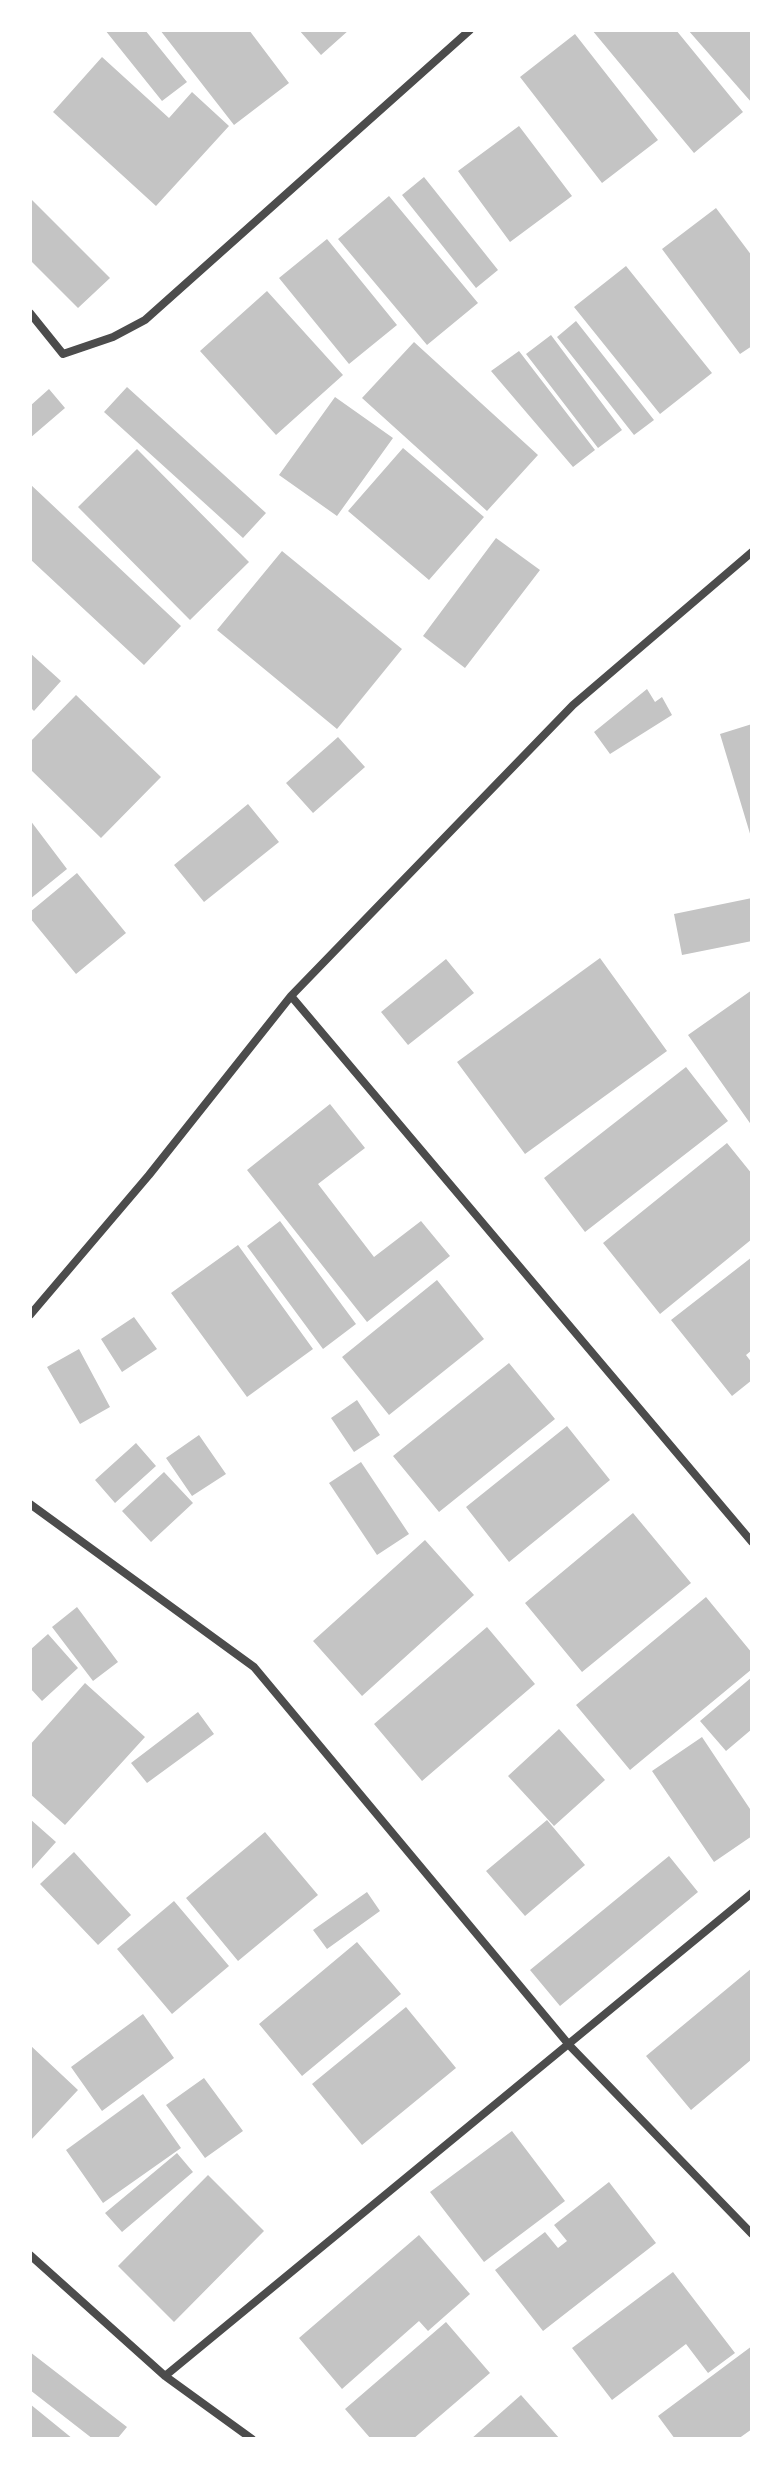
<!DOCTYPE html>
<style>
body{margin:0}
#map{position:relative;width:782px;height:2469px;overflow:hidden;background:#fff;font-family:Poppins,sans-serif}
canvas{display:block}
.frame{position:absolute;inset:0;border:32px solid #fff;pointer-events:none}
</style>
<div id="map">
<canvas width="782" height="2469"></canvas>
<div class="frame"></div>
</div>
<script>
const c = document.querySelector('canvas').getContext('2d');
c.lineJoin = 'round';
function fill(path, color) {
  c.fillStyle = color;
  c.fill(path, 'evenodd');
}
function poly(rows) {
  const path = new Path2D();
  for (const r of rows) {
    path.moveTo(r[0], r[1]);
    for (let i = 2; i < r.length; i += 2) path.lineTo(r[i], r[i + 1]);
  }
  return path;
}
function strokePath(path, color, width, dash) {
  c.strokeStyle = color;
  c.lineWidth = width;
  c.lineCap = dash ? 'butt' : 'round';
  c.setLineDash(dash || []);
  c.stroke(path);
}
fill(poly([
 [105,30,145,30,187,82,162,101],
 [160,30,249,30,289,83,234,125],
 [299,30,349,30,321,55],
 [592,30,676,30,743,112,694,153],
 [688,30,752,30,752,103],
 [575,34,658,140,602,183,520,77],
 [102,57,169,118,192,92,229,126,156,206,53,112],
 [519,126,572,196,510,242,458,171],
 [424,177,498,270,476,288,402,195],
 [389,196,478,303,427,345,338,239],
 [30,198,110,278,78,308,30,260],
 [716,208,752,256,752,346,740,354,662,249],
 [327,239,397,325,349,364,279,278],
 [626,266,712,373,660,414,574,307],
 [267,291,343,375,276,435,200,351],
 [576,321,654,420,634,435,557,337],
 [551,335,622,430,598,448,526,354],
 [414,342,538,455,487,511,362,398],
 [519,351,595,450,573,467,491,371],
 [127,387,266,513,243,538,104,412],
 [49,389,65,408,30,438,30,406],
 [335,397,393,438,337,516,279,475],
 [403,448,484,517,429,580,348,511],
 [137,449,249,562,190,620,78,507],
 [30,484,181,626,144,665,30,559],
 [496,538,540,570,465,668,423,636],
 [282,551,402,649,337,729,217,630],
 [30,653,61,681,34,711,30,707],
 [647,689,655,702,662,697,672,715,610,754,594,732],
 [76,695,161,777,101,838,30,769,30,742],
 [752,724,752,837,751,837,720,734],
 [338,737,365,767,313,813,286,783],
 [248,804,279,842,204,902,174,865],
 [30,820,67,869,30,899],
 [77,873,126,933,76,974,30,918,30,912],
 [752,898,752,941,682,955,674,914],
 [600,958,667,1051,525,1154,457,1062],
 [446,959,474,993,408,1045,381,1012],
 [752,990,752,1126,688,1035],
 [686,1067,728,1121,585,1232,544,1178],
 [330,1104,365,1148,318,1184,374,1257,421,1221,450,1256,367,1322,247,1170],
 [727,1143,752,1174,752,1239,660,1314,603,1243],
 [280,1221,356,1324,323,1349,247,1246],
 [238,1245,313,1349,247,1397,171,1293],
 [752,1257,752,1350,746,1355,752,1363,752,1380,732,1396,671,1320],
 [437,1280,484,1339,389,1415,342,1357],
 [134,1317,157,1349,122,1372,101,1339],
 [79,1349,110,1407,80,1424,47,1367],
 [509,1363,555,1419,439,1512,393,1456],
 [357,1400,380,1435,354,1452,331,1418],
 [567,1426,610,1480,509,1562,466,1507],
 [199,1435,226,1474,192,1496,166,1458],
 [136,1443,156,1466,115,1503,95,1480],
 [361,1462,409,1534,377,1555,329,1483],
 [164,1472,193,1503,151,1542,122,1511],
 [633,1513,691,1583,582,1672,525,1603],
 [425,1540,474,1595,362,1696,313,1641],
 [706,1597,752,1653,752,1669,630,1770,576,1705],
 [77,1607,118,1662,93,1681,52,1627],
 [487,1627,535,1684,422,1781,374,1724],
 [48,1634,78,1668,42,1701,30,1688,30,1650],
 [752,1677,752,1729,726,1751,700,1721],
 [85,1683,145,1737,65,1825,30,1794,30,1745],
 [198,1712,214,1734,147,1783,131,1763],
 [559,1729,605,1780,554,1826,508,1776],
 [702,1737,752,1812,752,1836,714,1862,652,1771],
 [30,1819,56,1842,30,1871],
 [547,1820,585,1865,525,1916,486,1871],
 [265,1832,318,1895,238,1961,186,1898],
 [74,1852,131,1915,98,1945,40,1884],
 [669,1856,698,1892,560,2006,530,1970],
 [367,1892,380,1911,327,1949,313,1930],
 [174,1901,229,1966,172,2014,117,1949],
 [357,1942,401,1994,302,2076,259,2024],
 [752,1968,752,2059,691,2110,646,2056],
 [406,2007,456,2068,362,2145,312,2084],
 [143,2014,174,2058,102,2111,71,2067],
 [30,2045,78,2090,30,2141],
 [204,2078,243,2131,205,2158,166,2105],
 [143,2094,181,2148,103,2203,66,2150],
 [512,2131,565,2201,484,2262,430,2192],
 [177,2153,193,2172,122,2232,105,2213],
 [208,2175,264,2231,174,2322,118,2266],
 [609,2182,656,2243,543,2331,495,2270,545,2232,558,2248,567,2241,554,2225],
 [419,2235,470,2294,428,2331,419,2321,342,2389,299,2338],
 [673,2272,735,2353,708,2373,686,2344,612,2400,572,2348],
 [446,2322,490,2373,413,2439,371,2439,345,2409],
 [752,2346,752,2429,738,2439,675,2439,658,2416],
 [30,2352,127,2427,117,2439,93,2439,30,2390],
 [521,2395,560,2439,471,2439],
 [30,2404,73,2439,30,2439]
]), '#c4c4c4');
strokePath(poly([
 [30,313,63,354,113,337,145,320,470,30],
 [291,996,752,1542],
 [30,1315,149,1175,291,996,573,705,752,552],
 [30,1504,254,1667,570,2046,752,2234],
 [30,2255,165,2376,252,2439],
 [165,2376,752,1893]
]), '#4c4c4c', 8);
</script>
